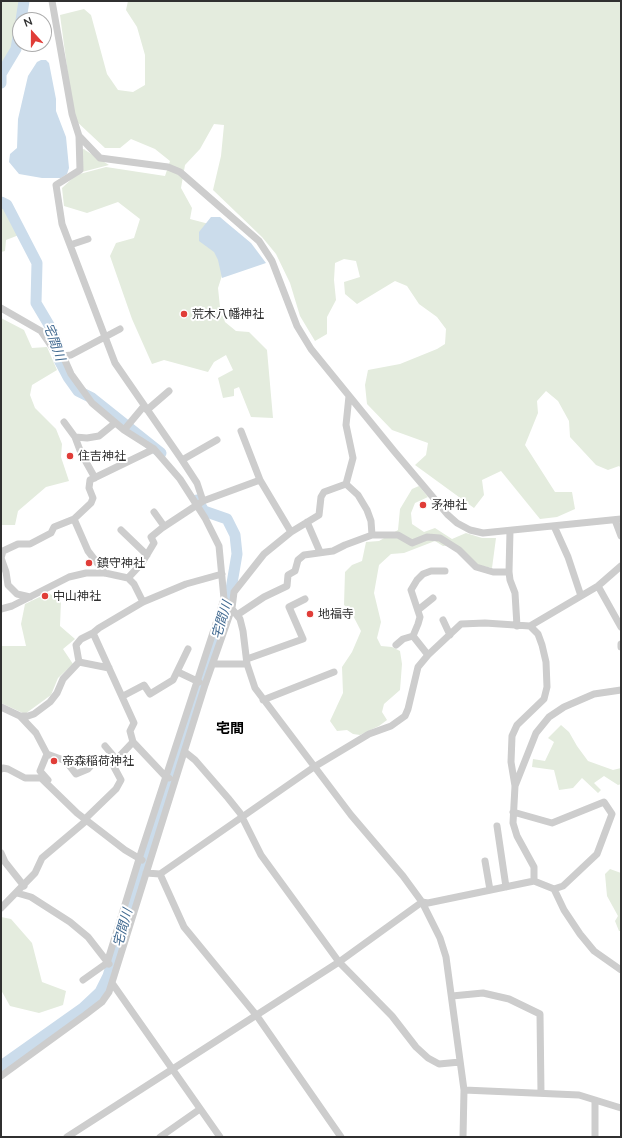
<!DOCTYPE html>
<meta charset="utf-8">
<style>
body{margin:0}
#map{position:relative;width:622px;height:1138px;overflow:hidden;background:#fff;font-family:Mulish,sans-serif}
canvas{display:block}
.frame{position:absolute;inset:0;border:2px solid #303030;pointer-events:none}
.north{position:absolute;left:12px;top:12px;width:40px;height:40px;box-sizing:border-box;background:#fff;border:1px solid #acacac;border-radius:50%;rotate:339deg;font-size:11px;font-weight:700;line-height:16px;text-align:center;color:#303030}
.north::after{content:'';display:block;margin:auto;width:14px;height:18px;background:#e03d38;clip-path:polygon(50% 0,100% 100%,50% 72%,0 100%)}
</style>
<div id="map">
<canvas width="622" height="1138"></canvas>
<div class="frame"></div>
<div class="north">N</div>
</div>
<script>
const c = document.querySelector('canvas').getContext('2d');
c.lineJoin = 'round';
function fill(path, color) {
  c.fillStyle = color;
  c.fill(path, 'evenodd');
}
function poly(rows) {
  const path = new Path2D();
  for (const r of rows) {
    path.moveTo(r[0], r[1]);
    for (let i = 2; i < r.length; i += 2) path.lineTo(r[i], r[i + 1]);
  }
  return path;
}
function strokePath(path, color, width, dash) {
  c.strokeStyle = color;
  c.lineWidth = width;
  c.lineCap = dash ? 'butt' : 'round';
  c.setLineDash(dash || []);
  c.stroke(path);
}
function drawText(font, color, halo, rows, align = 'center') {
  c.font = font + ' Mulish,"Noto Sans JP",sans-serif';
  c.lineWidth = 4;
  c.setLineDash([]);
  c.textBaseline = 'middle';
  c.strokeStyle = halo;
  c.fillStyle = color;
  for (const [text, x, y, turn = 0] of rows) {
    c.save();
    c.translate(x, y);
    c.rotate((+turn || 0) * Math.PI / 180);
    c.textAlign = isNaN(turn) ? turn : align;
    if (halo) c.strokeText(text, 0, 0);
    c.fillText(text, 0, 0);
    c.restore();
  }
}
fill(poly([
 [1,1,20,1,12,48,1,67],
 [128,1,621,1,621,468,619,466,608,470,596,465,570,437,569,421,558,401,546,391,537,401,538,413,525,445,555,492,572,492,575,509,557,517,540,519,501,471,482,480,484,495,474,508,415,465,426,455,428,443,392,430,367,404,365,385,368,370,400,364,437,349,445,344,446,329,437,317,419,304,407,286,395,281,357,304,345,294,344,282,360,277,356,261,344,259,335,263,334,280,336,300,327,317,327,334,315,341,300,316,290,283,276,254,262,237,213,190,221,156,224,125,214,124,200,149,185,165,181,188,192,208,190,219,209,224,226,263,218,288,220,307,225,322,236,331,249,332,267,350,273,418,251,417,239,387,234,389,234,396,223,398,218,378,233,370,226,355,214,362,208,372,164,360,152,364,132,319,110,256,116,243,134,238,140,219,118,202,87,213,64,206,62,188,76,175,106,167,165,176,170,161,155,149,131,139,120,148,105,148,74,119,60,15,84,9,91,15,107,74,118,90,133,92,145,85,145,55,137,27,126,10],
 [84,149,85,150,109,165,82,172,81,150],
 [1,206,6,208,19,235,6,240,5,251,1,252],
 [1,318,24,330,32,348,47,347,57,370,32,385,30,395,35,408,56,429,62,444,61,457,69,481,46,487,18,511,15,525,1,525],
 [419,486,428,497,415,503,411,513,412,524,424,532,435,528,452,539,466,533,482,538,496,538,492,568,478,565,456,545,443,546,435,541,404,553,391,554,379,565,374,593,381,622,377,638,381,646,392,647,400,651,402,664,400,690,384,704,382,712,387,720,379,726,360,735,353,734,347,730,337,731,330,721,343,693,342,667,352,652,361,631,350,610,344,605,345,572,352,565,362,561,366,542,379,541,398,530,400,509,412,489],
 [48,593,61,600,60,626,75,639,63,649,73,664,58,678,51,695,25,714,1,703,1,646,26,646,21,624,25,604],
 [561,725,569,732,577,746,588,761,613,770,621,768,621,784,618,785,604,776,594,783,601,790,598,793,582,778,573,788,559,790,554,770,532,767,533,759,545,761,554,742,548,738],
 [610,869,621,873,621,931,619,931,615,921,618,916,607,896,605,874],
 [1,917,11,919,32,943,42,982,66,991,63,1005,39,1013,10,1006,1,990]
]), '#e4ecde');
fill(poly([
 [41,60,46,60,49,63,56,99,56,111,66,137,69,168,67,174,61,178,42,178,19,174,9,162,10,154,17,148,18,119,28,76,37,62],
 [211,217,220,217,227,223,251,243,266,263,222,278,218,260,214,252,199,241,199,232]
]), '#cbdceb');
strokePath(poly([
 [21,20,24,1],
 [1,83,1,74,16,49,20,25],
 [1,202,7,205,37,263,36,303,52,330,58,346,59,360,68,377,78,391,92,398,161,453],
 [1,1066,83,1008,100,992,108,976,141,865,185,737,230,595,237,554,235,535,227,519,204,511,197,500]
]), '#cbdceb', 11);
strokePath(poly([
 [52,1,72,114,79,136,80,170,56,185,62,224,115,363,182,460,197,483,203,501],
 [79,136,100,158,168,167,180,172,259,241,272,261,297,326,311,349,394,451,448,515,457,523,470,530,483,533,621,519],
 [70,245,88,239],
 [1,308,41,331,54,350,63,356,71,374,92,403,124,430,154,449,180,479,205,518,219,546,224,599,240,619,243,631,247,664,255,688,351,815,403,876,422,902,440,938,446,957,464,1090,463,1137],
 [63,356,71,355,120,329],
 [147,410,169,391],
 [64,422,75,437,87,438,99,436,115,423],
 [124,430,144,406],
 [241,431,260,480,291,532],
 [75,437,81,453,95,478],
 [182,460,217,440],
 [346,484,358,495,367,510,371,521,372,535],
 [154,512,164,526],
 [74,519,88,551,105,573],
 [615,520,621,536],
 [307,522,320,552],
 [554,526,568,557,581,596],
 [121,530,147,555],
 [510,531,509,572,510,580,515,593,517,626],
 [1,558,3,551,18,544,30,544,51,533,54,527,74,519,91,503,93,498,89,488,90,480,154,449],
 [1,558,6,572,8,585,17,594,30,597],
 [128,578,142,563,154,543,151,537,162,528,203,501,260,480],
 [598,586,621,627],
 [1,609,12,606,69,577,86,573,105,573,128,578,134,584,143,602],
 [418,610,433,598],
 [237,615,264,597,287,586,288,575,295,571,298,560,304,555,333,551,345,545,372,535,398,535,412,543,427,537,440,538,459,550,476,567,493,572,509,572],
 [443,620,450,635],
 [530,626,538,634,542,645,546,662,547,687,544,699,517,725,512,736,511,762,515,786,513,823,517,836,534,867,534,881],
 [93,633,134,723,130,731,133,742,166,777,169,778],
 [413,636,428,655],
 [621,644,621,647],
 [396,645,403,639,413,636,418,624,420,617,411,590,417,580,423,574,431,571,445,571],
 [247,659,303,639,289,607,305,599],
 [79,662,76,645,81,639,93,633,99,628,143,602,186,584,222,574],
 [79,662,109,668],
 [213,664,247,664],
 [178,672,199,682],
 [123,696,144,685,150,694,173,680,188,649],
 [263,700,334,672],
 [1,707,20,716,28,716,34,714,50,702,57,693,63,679,79,662],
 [20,716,36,733,47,754,40,771,48,780],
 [105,746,116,759],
 [185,752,195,760,228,798,240,813,261,855,339,962,392,1016,416,1047,428,1058,439,1064,460,1062],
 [47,754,66,761,76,774,88,769,95,761,115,762],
 [1,769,3,768,8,769,25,778,41,778,77,813,125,850,142,860],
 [515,786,536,733,549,717,564,707,594,694,621,690],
 [513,812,552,823,604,802,612,814,597,854,563,886,554,889],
 [85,819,116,789,121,780,114,767,115,761,133,742],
 [497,826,506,887],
 [1,853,5,862,24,886],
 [485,861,490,890],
 [146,873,160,874,314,767,369,734,391,726,405,716,408,709,418,667,428,655,461,624,485,623,530,626,598,586,621,566],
 [160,874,184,927,257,1016,341,1137],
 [17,893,31,897,70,922,88,937,109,964],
 [1,908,35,873,42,858,87,820],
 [83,980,107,963,139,859,224,599],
 [112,983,220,1137],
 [452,996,483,993,509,999,540,1014,541,1093],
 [1,1076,85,1015,102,1002,109,992,205,685,232,608,234,592,264,554,291,532,319,515,321,497,324,492,346,484,353,458,346,425,349,396],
 [464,1090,579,1095,621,1108],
 [595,1100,595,1137],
 [67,1137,339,962,422,902,428,903,534,881,554,889,564,910,580,934,594,951,621,970],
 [160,1137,200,1109]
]), '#cdcdcd', 7);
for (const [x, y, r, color] of [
 [184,314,4,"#e03d38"],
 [70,456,4,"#e03d38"],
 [423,505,4,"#e03d38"],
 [89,563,4,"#e03d38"],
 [45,596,4,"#e03d38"],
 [310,614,4,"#e03d38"],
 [54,761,4,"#e03d38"]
]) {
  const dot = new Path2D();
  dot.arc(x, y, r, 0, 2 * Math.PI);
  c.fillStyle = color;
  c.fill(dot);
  strokePath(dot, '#fff', 1.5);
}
drawText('12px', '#303030', '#fff', [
 ["荒木八幡神社",192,314],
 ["住吉神社",78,456],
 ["矛神社",431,505],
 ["鎮守神社",97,563],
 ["中山神社",53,596],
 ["地福寺",318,614],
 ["帝森稲荷神社",62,761]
], 'left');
drawText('italic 13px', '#406990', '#fff', [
 ["宅間川",54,342,70],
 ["宅間川",222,620,-73],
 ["宅間川",123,928,-74]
]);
drawText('bold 14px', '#000', '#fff', [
 ["宅間",230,729]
]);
</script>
